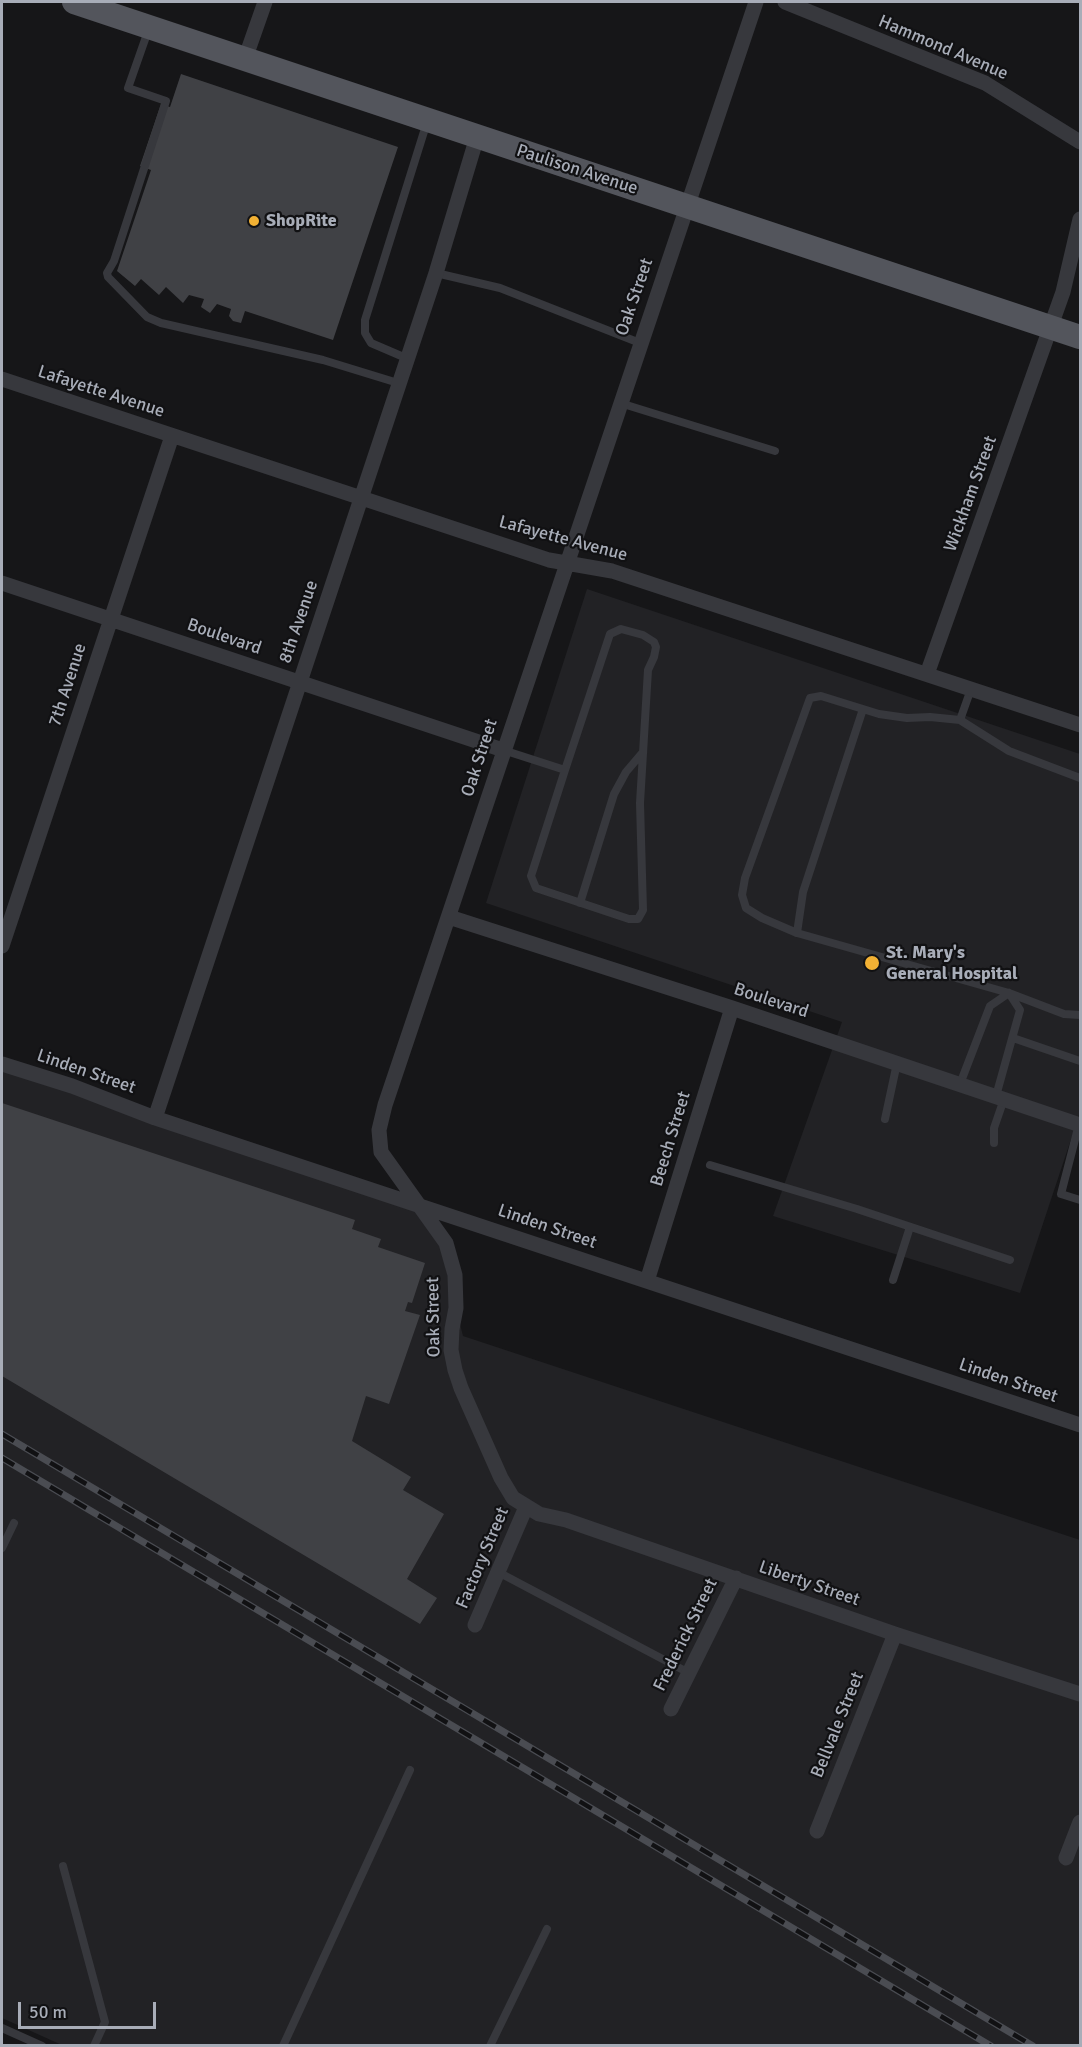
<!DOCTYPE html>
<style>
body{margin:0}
#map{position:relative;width:1082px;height:2047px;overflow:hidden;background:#161618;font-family:Signika,sans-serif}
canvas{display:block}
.frame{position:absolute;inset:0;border:3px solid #a8adb8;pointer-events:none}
.scale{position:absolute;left:18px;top:2002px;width:138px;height:27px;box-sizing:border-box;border:3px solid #a8adb8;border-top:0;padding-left:8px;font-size:18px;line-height:21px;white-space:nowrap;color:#a8adb8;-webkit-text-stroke:4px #111113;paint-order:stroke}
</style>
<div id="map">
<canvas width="1082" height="2047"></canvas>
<div class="frame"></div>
<div class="scale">50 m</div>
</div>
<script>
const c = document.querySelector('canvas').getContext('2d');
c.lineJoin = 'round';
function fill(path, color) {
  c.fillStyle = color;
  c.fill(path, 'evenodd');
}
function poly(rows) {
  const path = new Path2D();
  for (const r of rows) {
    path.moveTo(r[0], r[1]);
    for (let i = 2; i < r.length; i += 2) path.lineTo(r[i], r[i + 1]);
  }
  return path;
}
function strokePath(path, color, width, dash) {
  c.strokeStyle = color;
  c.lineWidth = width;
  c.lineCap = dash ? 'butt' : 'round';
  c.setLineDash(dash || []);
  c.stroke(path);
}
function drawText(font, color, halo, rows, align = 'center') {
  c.font = font + ' Signika,sans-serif';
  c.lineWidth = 4.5;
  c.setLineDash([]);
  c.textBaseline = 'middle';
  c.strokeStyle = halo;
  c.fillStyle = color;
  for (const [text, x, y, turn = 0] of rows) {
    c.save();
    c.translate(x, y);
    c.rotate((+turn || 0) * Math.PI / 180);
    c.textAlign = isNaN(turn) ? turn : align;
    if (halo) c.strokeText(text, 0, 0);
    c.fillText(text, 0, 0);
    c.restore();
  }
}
fill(poly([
 [587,589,1080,754,1080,1112,1020,1293,773,1216,842,1022,486,903],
 [2,1065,431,1209,463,1336,1080,1540,1080,2045,64,2046,2,2018]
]), '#222225');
fill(poly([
 [181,74,398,147,333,340,245,311,241,323,233,321,229,316,231,309,217,304,210,313,201,307,204,299,189,295,183,303,166,287,159,295,141,279,135,286,117,271,151,170,140,166,161,104,170,107],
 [2,1103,355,1220,352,1229,381,1239,378,1247,425,1263,412,1303,408,1302,405,1311,420,1315,389,1404,366,1396,352,1441,411,1477,403,1490,444,1514,407,1579,437,1598,420,1624,2,1376]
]), '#404145');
strokePath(poly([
 [148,31,128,88,166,101,114,261,107,273,108,277,147,317,161,323,323,360,398,383],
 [436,273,500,288,640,343],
 [406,358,371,343,365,333,365,320,427,122],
 [620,403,775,451],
 [971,689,960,720,930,717,907,718,879,714,821,696,810,698,745,878,742,895,746,908,762,918,797,933,1009,993,1064,1014,1080,1015],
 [960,720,1009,751,1080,778],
 [503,750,565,770,531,876,536,888,629,919,638,919,643,910,640,803,648,670,654,657,656,647,654,642,643,635,621,629,610,634,565,770],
 [580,903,614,794,626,772,643,752],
 [797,933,803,892,863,709],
 [1013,1038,1080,1061],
 [960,1084,990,1006,1009,993],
 [996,1096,1020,1010,1009,993],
 [885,1119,897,1063],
 [1079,1124,1061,1194,1080,1200],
 [994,1143,994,1128,1004,1099],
 [710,1165,857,1209,1010,1260],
 [893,1280,910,1227],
 [2,1548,14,1523],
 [498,1572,689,1673],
 [63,1866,105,2022,94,2046],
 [2,2028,42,2046],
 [283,2046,410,1770],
 [490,2046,547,1929]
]), '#37383d', 8);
strokePath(poly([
 [756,2,385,1105,379,1130,381,1152,446,1243,455,1275,456,1308,452,1329,451,1350,455,1370,461,1388,501,1478,513,1498,539,1514,566,1520,895,1634,1080,1694],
 [785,2,985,83,1080,142],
 [245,59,265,2],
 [2,379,549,560,612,571,1080,725],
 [2,583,503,750],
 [927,674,1063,292,1080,219],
 [449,917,732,1008,1080,1125],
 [2,946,172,436],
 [2,1064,72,1086,155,1118,1080,1425],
 [155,1118,436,273,477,137],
 [647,1281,732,1008],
 [475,1625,526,1507],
 [671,1709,736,1578],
 [817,1831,895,1634],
 [1066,1858,1080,1822]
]), '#37383d', 15);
strokePath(poly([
 [74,2,1080,337]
]), '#53555c', 24);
const rail = poly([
 [2,1434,1033,2046],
 [2,1458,991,2046]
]);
strokePath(rail, '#4a4c52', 7);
strokePath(rail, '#111113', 4.5, [14]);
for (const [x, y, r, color] of [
 [254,221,6,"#f2b134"],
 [872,963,8,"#f2b134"]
]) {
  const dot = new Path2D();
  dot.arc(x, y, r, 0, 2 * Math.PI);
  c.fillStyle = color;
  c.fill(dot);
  strokePath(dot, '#111113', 2);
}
drawText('18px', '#a8adb8', '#111113', [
 ["Hammond Avenue",943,48,23],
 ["Paulison Avenue",577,170,18],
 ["Oak Street",635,297,-71],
 ["Lafayette Avenue",101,392,18],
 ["Wickham Street",971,494,-70],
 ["Lafayette Avenue",563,539,15],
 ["8th Avenue",299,622,-71],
 ["Boulevard",224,637,19],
 ["7th Avenue",68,685,-72],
 ["Oak Street",480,758,-72],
 ["Boulevard",771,1001,18],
 ["Linden Street",86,1072,19],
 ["Beech Street",671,1139,-73],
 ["Linden Street",547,1227,19],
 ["Oak Street",434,1317,-91],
 ["Linden Street",1008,1381,19],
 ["Factory Street",483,1558,-67],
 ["Liberty Street",809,1584,19],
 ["Frederick Street",686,1635,-64],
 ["Bellvale Street",838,1725,-68]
]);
drawText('bold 18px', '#a8adb8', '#111113', [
 ["ShopRite",266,221],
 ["St. Mary's",886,953],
 ["General Hospital",886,974]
], 'left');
</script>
